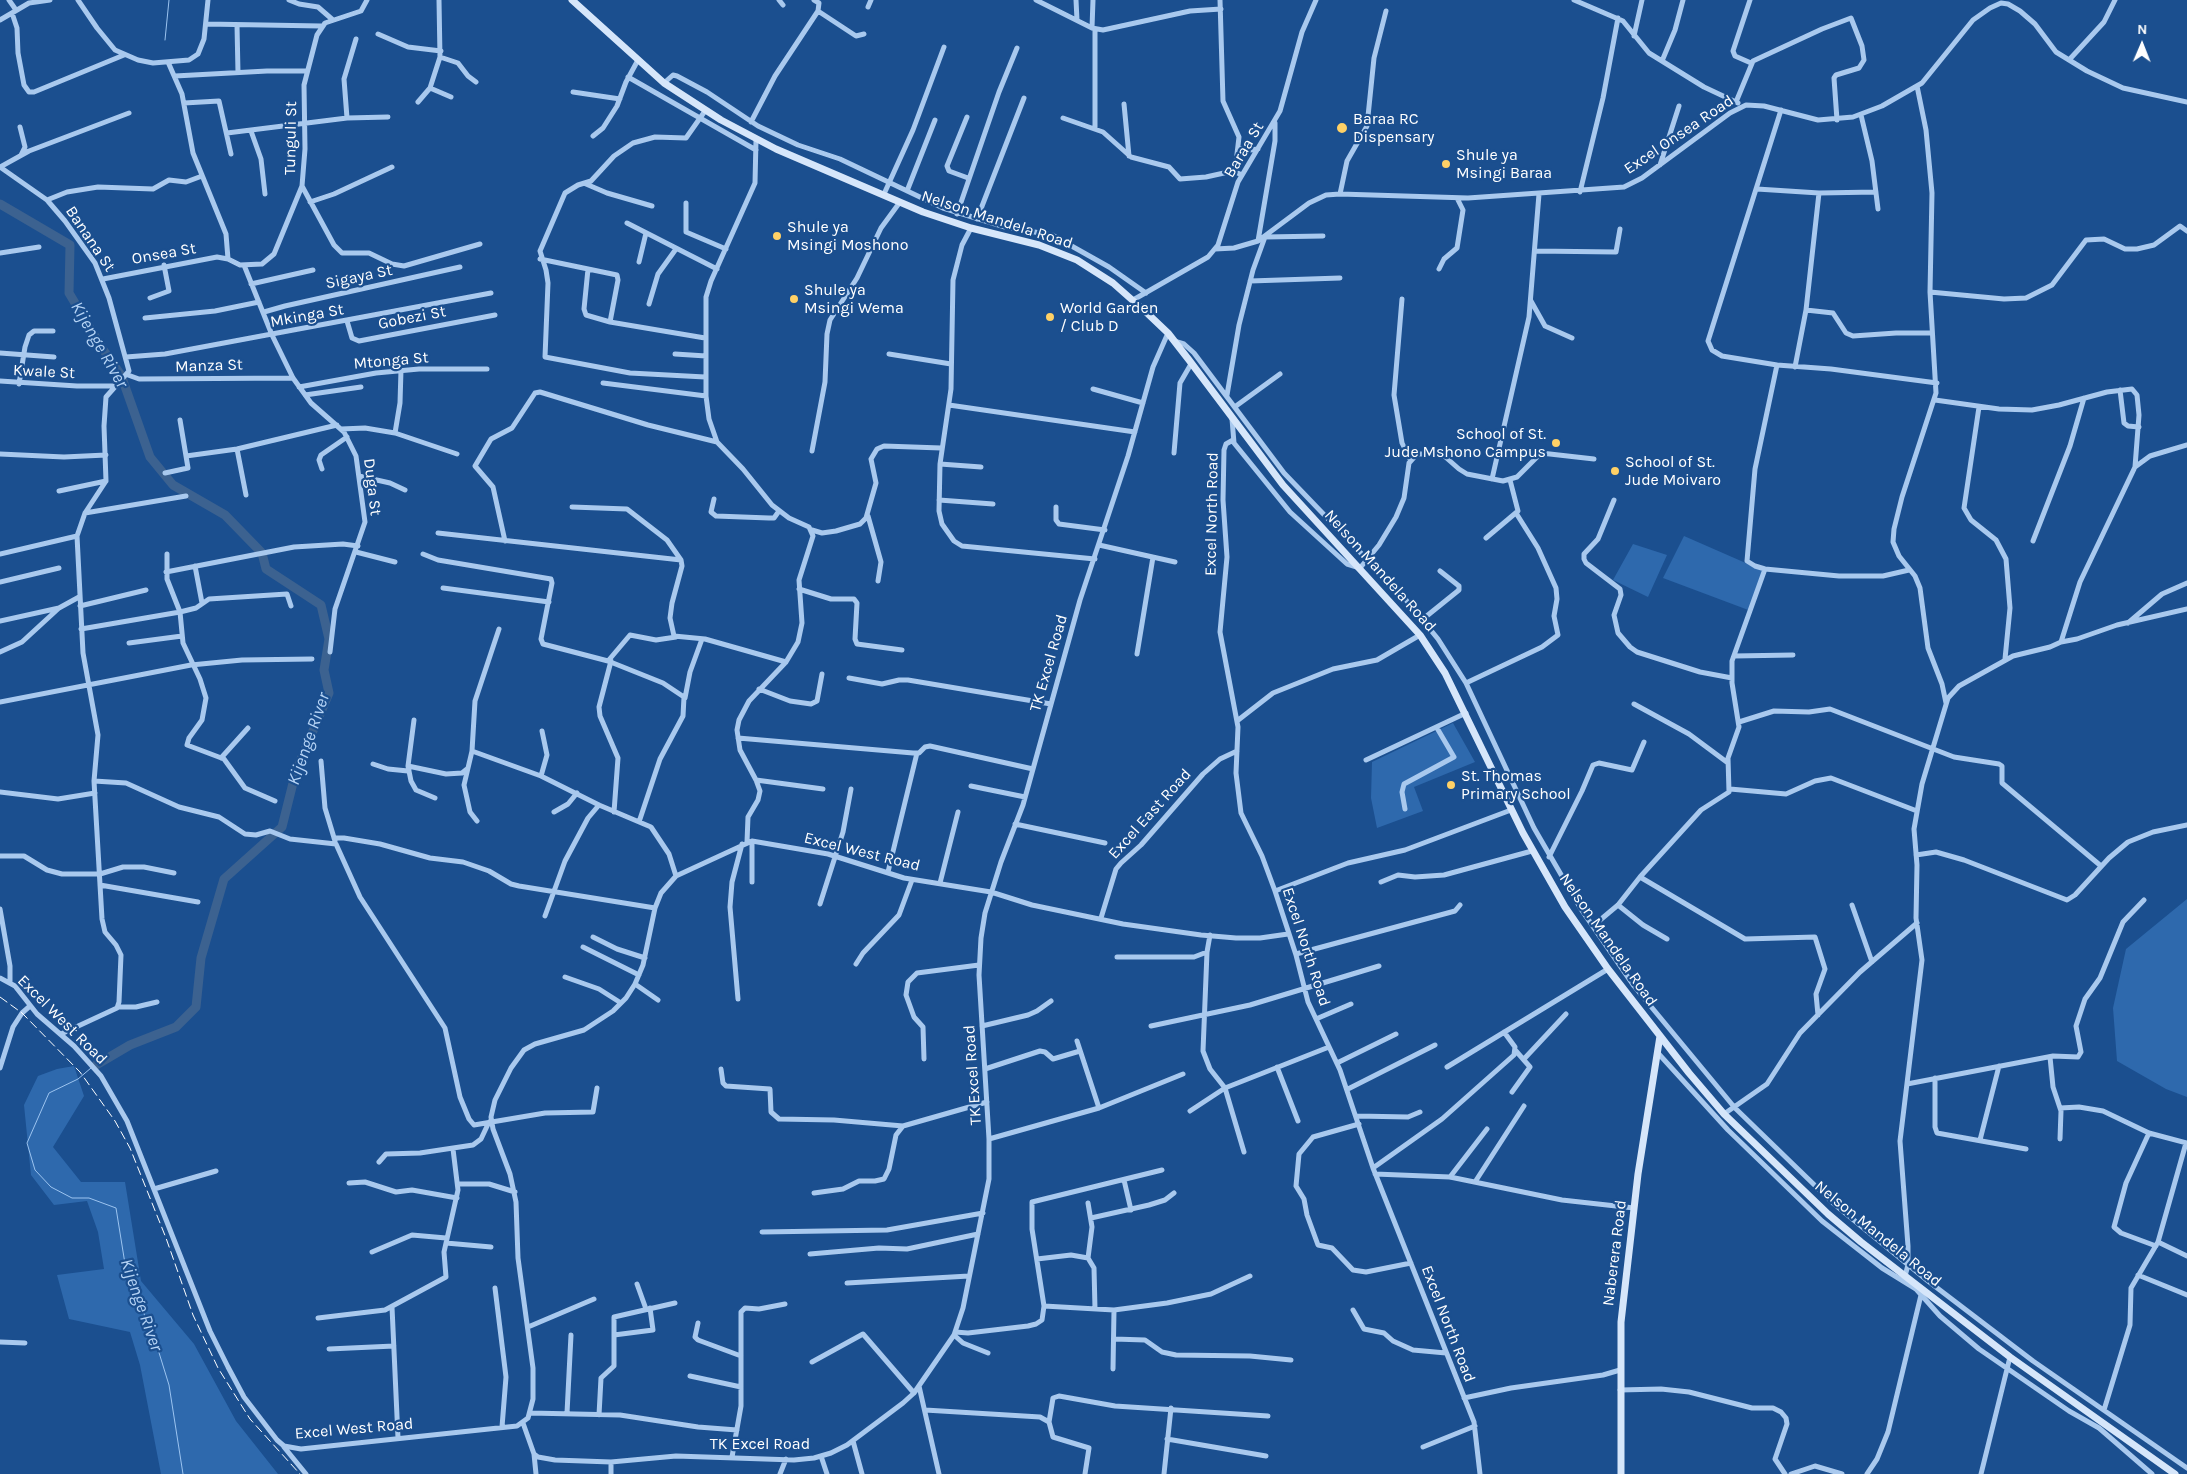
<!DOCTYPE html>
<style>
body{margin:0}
#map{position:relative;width:2187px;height:1474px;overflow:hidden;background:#1b4f8f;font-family:Karla,sans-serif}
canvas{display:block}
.north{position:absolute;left:2117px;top:20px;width:50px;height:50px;-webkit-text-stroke:4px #1b4f8f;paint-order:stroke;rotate:1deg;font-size:14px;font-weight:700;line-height:20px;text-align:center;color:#fff}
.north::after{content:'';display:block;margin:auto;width:18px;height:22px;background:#fff;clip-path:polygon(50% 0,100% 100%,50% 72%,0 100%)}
</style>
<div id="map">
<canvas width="2187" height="1474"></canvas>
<div class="north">N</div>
</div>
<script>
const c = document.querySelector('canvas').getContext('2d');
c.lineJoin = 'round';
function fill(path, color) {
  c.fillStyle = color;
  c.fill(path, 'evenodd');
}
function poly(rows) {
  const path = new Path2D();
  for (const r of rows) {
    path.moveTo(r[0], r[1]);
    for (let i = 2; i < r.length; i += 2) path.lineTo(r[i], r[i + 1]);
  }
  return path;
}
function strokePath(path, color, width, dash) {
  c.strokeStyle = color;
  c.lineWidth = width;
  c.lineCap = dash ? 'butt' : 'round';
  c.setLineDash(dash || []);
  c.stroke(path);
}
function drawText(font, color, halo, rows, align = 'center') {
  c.font = font + ' Karla,sans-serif';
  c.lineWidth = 4.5;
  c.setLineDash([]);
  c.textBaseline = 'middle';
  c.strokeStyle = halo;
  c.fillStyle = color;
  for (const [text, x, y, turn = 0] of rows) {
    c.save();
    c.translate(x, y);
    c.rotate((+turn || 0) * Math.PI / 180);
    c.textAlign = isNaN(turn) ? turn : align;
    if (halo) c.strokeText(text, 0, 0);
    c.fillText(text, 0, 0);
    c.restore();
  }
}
fill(poly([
 [1684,536,1764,571,1751,611,1663,578],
 [1633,544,1667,555,1648,597,1613,580],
 [1453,723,1475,762,1414,787,1423,811,1377,828,1371,798,1372,762],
 [2187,899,2187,1097,2166,1089,2117,1061,2113,1008,2126,949],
 [74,1066,84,1096,53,1147,81,1182,125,1182,141,1281,194,1344,236,1421,278,1474,161,1474,140,1365,130,1332,69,1319,57,1275,104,1269,98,1232,87,1201,54,1205,31,1175,24,1105,38,1076,57,1069]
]), '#2e69ad');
strokePath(poly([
 [165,40,169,0],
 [91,1068,78,1079,49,1093,27,1143,35,1170,51,1187,72,1198,89,1198,116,1208,126,1270,156,1343,169,1385,183,1474]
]), '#9cc4f0', 1);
strokePath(poly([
 [0,204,70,245,69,293,102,348,121,375,150,457,173,485,225,515,262,553,266,569,321,605,329,639,324,670,329,693,296,771,282,827,224,879,201,958,196,1007,176,1027,130,1045,96,1065]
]), '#3c6290', 9);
strokePath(poly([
 [9,0,16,10],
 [78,0,97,28,115,50,138,60,153,63,189,60,198,54,204,39,208,0],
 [289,0,299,4,318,7,333,20],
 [779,0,783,5],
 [1036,0,1092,28,1103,30,1190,11,1221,9],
 [1076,0,1077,20],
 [1220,0,1223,101,1239,137,1235,171],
 [1574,0,1623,21,1649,53,1704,87,1738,103],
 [1750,0,1733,51,1735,56,1751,63],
 [868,7,871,0],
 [818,11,856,36,864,34],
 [12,13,17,28,18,53,24,85,29,92,34,92,124,55],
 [0,20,29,3,50,0],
 [206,24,321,26],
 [237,25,238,73],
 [1092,28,1093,0],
 [1095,30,1095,128],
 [378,34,408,47,441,51],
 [1634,36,1642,0],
 [440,57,458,63,468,76,476,82],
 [2069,60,2104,22,2115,0],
 [1662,61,1675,30,1683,0],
 [168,62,182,94,193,153,226,234,228,259,240,265,262,264,274,254,302,186,305,149,304,85,317,35,325,23,361,11,367,0],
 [175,76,267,71,306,71],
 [628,77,756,150],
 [664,83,673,75,677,76,707,92,758,126,798,145,840,159,943,208,1005,227,1052,235,1109,267,1146,293],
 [1917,86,1926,130,1932,193,1930,292,1936,393,1902,497,1894,529,1893,542,1899,556,1915,576,1920,588,1928,648,1942,684,1946,703],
 [430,88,451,97],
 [573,92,620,99],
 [418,102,430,88,440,57,439,0],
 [1736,102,1753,61,1822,29,1851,18,1862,46,1864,60,1859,68,1836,75,1834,78,1837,120],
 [184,103,219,101,231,154],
 [1124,104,1129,156],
 [1781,110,1708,341,1712,350,1722,356,1777,365,1755,469,1747,561,1755,566,1765,569,1839,576,1883,576,1909,570],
 [705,111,686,138,655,137,633,143,614,156,591,181,578,185,565,193,540,251,546,270,548,283,545,357,630,373,705,377],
 [1861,115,1872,161,1878,209],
 [967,117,947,166,949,171,968,178],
 [347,118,344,79,356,39],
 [1063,118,1103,132,1131,157,1169,167,1180,179,1206,177,1233,171,1242,175],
 [751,122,775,76,818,11,819,3,814,0],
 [20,127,25,147,21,155],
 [251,131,261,159,265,194],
 [227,133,347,118,388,117],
 [593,136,603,128,617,106,626,82,638,60],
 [1238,148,1250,150,1258,149],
 [1660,165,1679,106],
 [0,167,47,200,65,221,95,263,109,298,129,371,106,397,104,426,106,481,85,513,77,536,83,653,98,735,94,781,102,919,105,932,116,945,121,955,119,1002,117,1008,61,1034],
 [0,167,29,151,129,113],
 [586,184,607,193,652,206],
 [302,186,334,245,342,253,369,253,392,264,404,266,480,244],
 [1757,189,1819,193,1876,192],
 [907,191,935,120],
 [1580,192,1603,98,1618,18],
 [884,194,913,130,944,47],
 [1340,194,1347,161,1367,126,1374,58,1386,11],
 [47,200,67,192,98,187,153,189,169,180,186,182,202,176],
 [310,202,334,194,392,167],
 [686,203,686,232,726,249],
 [957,214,999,92,1017,48],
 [977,219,1024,98],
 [627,223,717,269],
 [971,228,962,245,953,280,951,389,940,464,939,511,942,524,954,541,962,546,1095,559],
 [1258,241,1275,141,1275,123],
 [1215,249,1234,248,1258,241,1309,203,1326,195,1340,194,1468,198,1624,187,1642,178,1730,113,1746,105,1764,106,1818,120,1853,117,1882,106,1922,83,1973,20,1990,8,2001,3,2008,4,2020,11,2035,24,2056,52,2087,71,2123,88,2187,102],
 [1535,251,1616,252,1620,229],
 [0,253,39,247],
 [540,259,617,275,618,280,610,322],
 [639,262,646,233],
 [244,265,272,335,293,378,311,403,344,432,356,456,365,522,335,609,330,652],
 [588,269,584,309,586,315,610,322,705,338],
 [1439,269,1444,259,1457,248,1463,210,1457,198],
 [103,279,217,257,228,259],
 [1250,281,1340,278],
 [251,284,313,270],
 [1930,292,2004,299,2026,298,2052,285,2086,240,2104,239,2125,249,2137,249,2154,245,2180,226,2187,231],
 [150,298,169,291,164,265],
 [1402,299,1394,395,1402,443,1410,459],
 [1133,300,1208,257,1218,245,1238,182,1280,111,1302,32,1316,0],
 [1531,301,1545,326,1572,338],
 [649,304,658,274,676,249],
 [1806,310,1833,313,1846,333,1853,336,1896,333,1931,333],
 [264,312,285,306,460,267],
 [145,318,215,311,259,302],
 [347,321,352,338,359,341,495,315],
 [1174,341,1184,344,1194,353,1284,473,1406,600,1438,639,1466,683,1534,828,1581,909,1634,986,1735,1108,1833,1203,1928,1281,2033,1361,2187,1468],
 [0,353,54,357],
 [675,354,706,356],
 [889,354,951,364],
 [126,357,165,354,491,293],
 [1777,365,1831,369,1937,383],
 [1795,367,1806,310,1819,193],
 [128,375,139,379,293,378],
 [0,381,77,386,116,386],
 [603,383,706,396],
 [19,384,25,347,29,335,34,331,53,331],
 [299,387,376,373,419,369,487,369],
 [1093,389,1143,403],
 [2120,390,2124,423,2128,426,2139,427],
 [305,395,361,387],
 [1227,395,1239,325,1253,270,1265,237,1323,236],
 [1935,400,1999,409,2032,410,2059,405,2107,392,2132,389,2137,395,2139,415,2135,467],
 [949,405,1135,432],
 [1236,406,1280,374],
 [1979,407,1964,508,1971,520,1996,540,2006,559,2010,608,2005,659],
 [1232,419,1234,443,1290,512,1347,564,1360,568,1379,545,1396,517,1404,498,1409,463,1417,454,1442,454,1459,469,1467,474,1503,481,1517,477,1541,453,1594,459],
 [341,429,365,428,395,433,457,454],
 [395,433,400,403,401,370],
 [1233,440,1226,444,1224,450,1223,500,1227,557,1220,632,1238,727,1236,773,1241,813,1262,856,1275,891,1296,955,1308,1002,1340,1070,1373,1168,1474,1422,1480,1474],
 [237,449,246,495],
 [812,451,825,382,827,334,830,320,857,278,881,228,900,202],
 [1174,453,1180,383,1191,364],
 [0,454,64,457,106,455],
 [186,456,237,449,337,425],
 [940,464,981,467],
 [322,469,319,460,321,455,347,437],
 [165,473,188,468,180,420],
 [359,476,390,483,405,490],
 [1492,479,1529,317,1539,194],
 [59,491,106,481],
 [714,499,711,512,716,516,769,518,774,518,779,511],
 [939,500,993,504],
 [1614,500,1598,539,1584,554,1584,559,1586,563,1620,589,1621,595,1614,615,1618,633,1630,647,1637,652,1700,672,1732,678],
 [572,507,627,509,667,540,681,560,682,566,672,603,670,618,674,636,705,639,786,662],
 [1056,507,1056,520,1059,524,1105,530],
 [85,513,186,496],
 [868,516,881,562,878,581],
 [812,530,822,533,836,531,860,524,866,518,876,483,871,459,877,449,884,446,941,448],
 [438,533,681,560],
 [1486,538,1518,511,1510,480],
 [505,541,493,487,475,466,491,439,512,428,535,393,540,392,648,425,717,442],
 [2033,541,2070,446,2084,398],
 [1099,545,1175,562],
 [356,552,395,562],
 [0,554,77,536],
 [167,554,167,579,180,612,183,643,200,679,206,698,202,720,189,738,187,745,224,759,245,788,275,801],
 [423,554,438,560,551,579,552,583,541,639,543,644,608,661,663,683,684,697,683,716,660,759,639,822],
 [195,566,202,603],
 [166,572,294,547,343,544,358,546],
 [0,582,59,568],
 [443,588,549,602],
 [799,589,831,599,854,599,857,603,855,639,857,644,902,650],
 [80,606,146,590],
 [1423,619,1459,590,1459,586,1440,571],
 [0,621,59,608,79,597],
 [2128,623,2162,594,2187,583],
 [81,629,180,612,196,608,209,599,287,594,291,606],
 [2061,642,2080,582,2135,467,2150,456,2187,445],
 [129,643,182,636],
 [0,652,22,642,59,608],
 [1137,654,1153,557],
 [1734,656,1793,655],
 [608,661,630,635,656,640,676,637],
 [611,661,599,707,600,716,618,758,614,812],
 [849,678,882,684,899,680,908,680,1051,704],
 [1466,683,1542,647,1558,635,1554,616,1557,599,1556,588,1538,548,1516,513],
 [759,689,790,701,811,704,817,701,822,674],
 [685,698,690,672,702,639],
 [0,702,191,665,242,660,312,659],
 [1634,704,1689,734,1728,763],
 [414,720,408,766,411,781,416,790,435,798],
 [1237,721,1273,693,1333,669,1377,660,1420,635],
 [1739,722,1774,711,1809,712,1830,709,1954,757,1999,764,2002,766,2002,783,2101,866],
 [738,738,913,753,919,753,925,747,930,746,1033,769],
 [472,751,541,776,599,805,651,827,669,854,676,876],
 [221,758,248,728],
 [1366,760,1466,713],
 [321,761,325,808,335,841],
 [373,764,388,769,408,771],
 [408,766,446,774,462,773,467,769],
 [541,776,547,755,542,731],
 [756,780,823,789],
 [94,781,126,783,179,807,219,817,245,834,256,835,270,831,290,839,336,844,360,897,445,1028,460,1097,469,1119,474,1125,545,1113,593,1112,597,1088],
 [971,786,1025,797],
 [1730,789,1786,794,1815,781,1831,778,1917,811],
 [0,792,58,799,95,793],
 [1405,809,1402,792,1404,784,1454,757,1437,728],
 [554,812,568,804,577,793],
 [477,821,470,812,464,785,472,751,475,701,499,629],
 [1015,824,1105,843],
 [334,838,344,838,380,844,430,858,463,862,489,871,511,884,519,886,655,908],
 [752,841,752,882],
 [747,842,748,817,758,800,760,791,756,780,740,750,737,730,739,720,749,701,786,662,798,642,802,623,799,580,813,536,809,527,789,518,772,505,743,469,717,442,709,419,706,396,706,297,711,281,755,183,756,140],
 [1916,855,1936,852,1964,860,2067,900,2075,895,2109,858,2128,842,2153,832,2187,825],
 [0,856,24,856,47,870,62,874,100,874,123,867,144,867,174,873],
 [1549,857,1582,791,1593,765,1599,763,1632,770,1644,742],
 [888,872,917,753],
 [1640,877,1745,939,1815,937,1825,969,1816,994,1818,1015],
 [1381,882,1398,875,1415,877,1444,875,1532,851],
 [940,883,958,812],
 [100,885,198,902],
 [1275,891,1348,863,1405,850,1511,810],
 [820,904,843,832,851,789],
 [1618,905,1643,925,1667,939],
 [1852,905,1872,962],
 [0,909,10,966,10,983],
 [545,916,565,861,588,818,599,805],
 [1101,918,1116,869,1121,863,1141,845,1203,774,1220,759,1237,751],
 [1593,926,1618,905,1640,877,1701,810,1729,792,1728,758,1739,727,1732,683,1732,661,1765,569],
 [1210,935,1207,952,1203,1051,1210,1069,1225,1088,1244,1152],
 [593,937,617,949,645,958],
 [583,947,639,975],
 [1296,954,1455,911,1460,905],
 [1117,957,1194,957,1207,952],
 [856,964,863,953,899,915,912,880],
 [565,977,599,989,621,1003],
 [0,978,15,986,37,1014,74,1046,101,1076,127,1121,210,1331,228,1367,244,1397,277,1440,284,1446,301,1449,517,1426,528,1418,533,1399,533,1368,518,1258,516,1202,510,1174,493,1129,491,1117,495,1100,511,1068,524,1050,535,1044,584,1030,613,1011,626,998,635,984,643,965,655,908,661,893,676,876,752,841,828,854,904,878,991,892,1032,905,1123,924,1201,935,1236,938,1260,938,1288,934],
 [635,984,658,1000],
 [738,999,730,907,732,882,742,844],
 [118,1007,136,1007,157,1002],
 [1316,1019,1351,1004],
 [982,1026,1028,1015,1037,1011,1051,1001],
 [1151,1026,1250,1005,1379,966],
 [1077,1041,1099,1108],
 [1657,1052,1728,1130,1822,1221,1882,1268,1916,1289,1940,1316,1979,1349,2069,1411,2099,1428,2152,1474],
 [2050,1057,2053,1087,2061,1111,2060,1139],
 [924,1059,923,1027,914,1017,906,995,908,982,917,973,979,965],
 [1524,1059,1566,1014],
 [1337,1063,1396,1034],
 [1277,1067,1298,1121],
 [1447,1067,1608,969],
 [0,1068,13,1027,22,1013,30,1006],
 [721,1069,723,1083,726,1086,770,1089,771,1112,779,1119,834,1120,903,1126],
 [985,1069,1040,1051,1045,1052,1053,1059,1080,1051],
 [1935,1078,1935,1127,1937,1133,2026,1149],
 [1907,1084,2053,1056,2078,1057,2081,1052,2076,1026,2085,999,2100,978,2123,922,2144,900],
 [1348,1089,1435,1045],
 [1512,1092,1530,1067,1516,1051],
 [2060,1108,2079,1107,2103,1111,2149,1133,2187,1143],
 [1190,1111,1225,1088,1329,1047],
 [1724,1114,1767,1084,1800,1033,1860,972,1917,923],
 [1357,1116,1408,1117,1420,1112],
 [1359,1124,1313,1137,1299,1154,1296,1186,1304,1199,1307,1215,1318,1245,1332,1248,1353,1270,1366,1272,1411,1263],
 [2149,1133,2126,1183,2114,1227,2121,1233,2156,1246],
 [989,1139,1099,1108,1183,1074],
 [1980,1140,1999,1066],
 [379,1162,386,1154,420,1153,473,1145,481,1139,489,1122],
 [1373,1168,1442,1119,1514,1055,1515,1047,1504,1032],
 [1375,1174,1450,1177,1562,1200,1634,1208],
 [1450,1177,1487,1129],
 [1124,1180,1131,1210],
 [1475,1182,1524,1106],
 [349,1183,365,1182,396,1192,412,1190,457,1198],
 [458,1184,489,1184,515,1192],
 [154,1189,216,1171],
 [814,1193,843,1189,859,1181,875,1181,884,1179,889,1169,896,1135,903,1126,987,1102],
 [1091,1218,1149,1205,1165,1200,1174,1193],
 [762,1232,887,1230,983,1213],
 [2158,1242,2187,1256],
 [446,1243,491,1247],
 [372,1252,412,1235,446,1238],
 [810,1254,879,1248,907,1249,978,1234],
 [1088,1258,1092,1227,1088,1203],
 [1037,1259,1071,1255,1088,1258,1094,1268,1095,1309],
 [2138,1275,2187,1295],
 [1905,1276,1908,1265,1908,1246,1900,1141,1922,960,1916,918,1917,865,1914,829,1922,784,1948,698,1959,686,2013,656,2050,647,2061,642,2077,639,2117,625,2187,609],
 [847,1283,969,1276],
 [637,1284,646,1309],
 [495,1288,506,1377,502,1427],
 [1044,1306,1114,1310,1167,1303,1211,1294,1250,1276],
 [392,1307,398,1438],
 [1353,1310,1364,1329,1384,1333,1393,1341,1413,1350,1446,1353],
 [318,1318,385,1310,446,1277,444,1252,458,1190,453,1149],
 [698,1323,695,1337,698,1340,741,1356],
 [528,1327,594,1299],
 [955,1332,968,1333,1028,1326,1036,1324,1042,1320,1044,1306,1032,1229,1032,1202,1162,1170],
 [614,1335,653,1330,650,1308],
 [954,1335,963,1343,988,1353],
 [1114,1339,1145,1340,1162,1352,1176,1355,1250,1356,1291,1360],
 [0,1342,25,1343],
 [329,1349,394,1346],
 [812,1362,863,1334,914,1393],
 [1113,1369,1114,1310],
 [690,1376,741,1387],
 [919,1386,939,1474],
 [1620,1390,1661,1389,1689,1392,1752,1408,1773,1408,1781,1412,1786,1418,1787,1424,1775,1459,1785,1474],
 [1464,1398,1511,1388,1603,1375,1620,1370],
 [925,1410,1040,1417,1049,1422,1053,1437,1089,1448,1085,1474],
 [2104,1410,2130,1325,2131,1288,2158,1242,2186,1143],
 [530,1413,620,1415,698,1427,737,1430],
 [567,1413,571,1335],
 [599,1415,601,1378,614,1366,614,1317,675,1303],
 [1049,1422,1053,1398,1059,1396,1115,1406,1268,1416],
 [523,1423,534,1454,538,1457,555,1460,611,1462,676,1456,794,1460,814,1458,831,1453,847,1445,903,1403,914,1393,954,1335,963,1308,989,1179,989,1139,979,975,981,938,985,913,1001,862,1023,805,1080,600,1128,456,1153,367,1168,333],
 [1167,1439,1266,1456],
 [853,1441,862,1474],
 [284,1447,306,1474],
 [1423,1447,1475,1426],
 [534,1454,536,1474],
 [821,1456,827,1474],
 [732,1457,741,1406,741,1312,745,1308,759,1309,785,1304],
 [611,1462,611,1474],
 [780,1474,786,1459],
 [1164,1474,1171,1408],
 [1791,1474,1815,1466,1842,1474],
 [1867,1474,1877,1459,1888,1432,1921,1295],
 [1981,1474,2010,1357]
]), '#a9c9ee', 5);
strokePath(poly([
 [572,0,664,83,721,120,776,149,923,212,971,228,1039,245,1077,260,1113,283,1148,314,1168,333,1189,360,1283,485,1420,635,1445,673,1523,833,1565,907,1608,969,1689,1073,1724,1114,1828,1214,1861,1242,2010,1357,2175,1474],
 [1621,1474,1621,1322,1638,1174,1660,1036]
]), '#d6e6fa', 7);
strokePath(poly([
 [0,997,22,1013,80,1072,115,1121,130,1148,166,1238,193,1315,218,1368,250,1419,300,1474]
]), '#fff', 1, [9, 4]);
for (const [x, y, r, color] of [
 [1342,128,6,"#ffd166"],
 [1446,164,5,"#ffd166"],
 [777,236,5,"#ffd166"],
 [794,299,5,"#ffd166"],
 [1050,317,5,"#ffd166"],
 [1556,443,5,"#ffd166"],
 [1615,471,5,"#ffd166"],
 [1451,785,5,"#ffd166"]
]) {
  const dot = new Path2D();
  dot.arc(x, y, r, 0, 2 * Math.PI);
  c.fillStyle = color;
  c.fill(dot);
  strokePath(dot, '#1b4f8f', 2);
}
drawText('16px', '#fff', '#1b4f8f', [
 ["Baraa RC",1353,119],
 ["Dispensary",1353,137],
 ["Shule ya",1456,155],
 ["Msingi Baraa",1456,173],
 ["Shule ya",787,227],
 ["Msingi Moshono",787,245],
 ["Shule ya",804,290],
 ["Msingi Wema",804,308],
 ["World Garden",1060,308],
 ["/ Club D",1060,326],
 ["School of St.",1546,434,"right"],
 ["Jude Mshono Campus",1546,452,"right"],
 ["School of St.",1625,462],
 ["Jude Moivaro",1625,480],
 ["St. Thomas",1461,776],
 ["Primary School",1461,794]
], 'left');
drawText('16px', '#fff', '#1b4f8f', [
 ["Excel Onsea Road",1679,135,-34],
 ["Tunguli St",291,138,-89],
 ["Baraa St",1244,150,-59],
 ["Nelson Mandela Road",997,220,18],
 ["Banana St",90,239,56],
 ["Onsea St",164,254,-10],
 ["Sigaya St",359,277,-12],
 ["Mkinga St",307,316,-10],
 ["Gobezi St",412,318,-11],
 ["Mtonga St",391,361,-5],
 ["Manza St",209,366,-2],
 ["Kwale St",44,372,3],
 ["Duga St",372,487,83],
 ["Excel North Road",1212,514,-89],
 ["Nelson Mandela Road",1380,571,48],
 ["TK Excel Road",1049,663,-74],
 ["Excel East Road",1150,814,-48],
 ["Excel West Road",862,852,14],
 ["Nelson Mandela Road",1608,940,55],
 ["Excel North Road",1306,947,72],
 ["Excel West Road",62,1020,45],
 ["TK Excel Road",973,1075,-94],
 ["Nelson Mandela Road",1878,1234,39],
 ["Naberera Road",1615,1253,-83],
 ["Excel North Road",1448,1324,69],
 ["Excel West Road",354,1429,-5],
 ["TK Excel Road",760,1444]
]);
drawText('italic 18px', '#b5d3f5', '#1b4f8f', [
 ["Kijenge River",99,345,60],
 ["Kijenge River",309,739,-71],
 ["Kijenge River",141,1305,71]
]);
</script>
